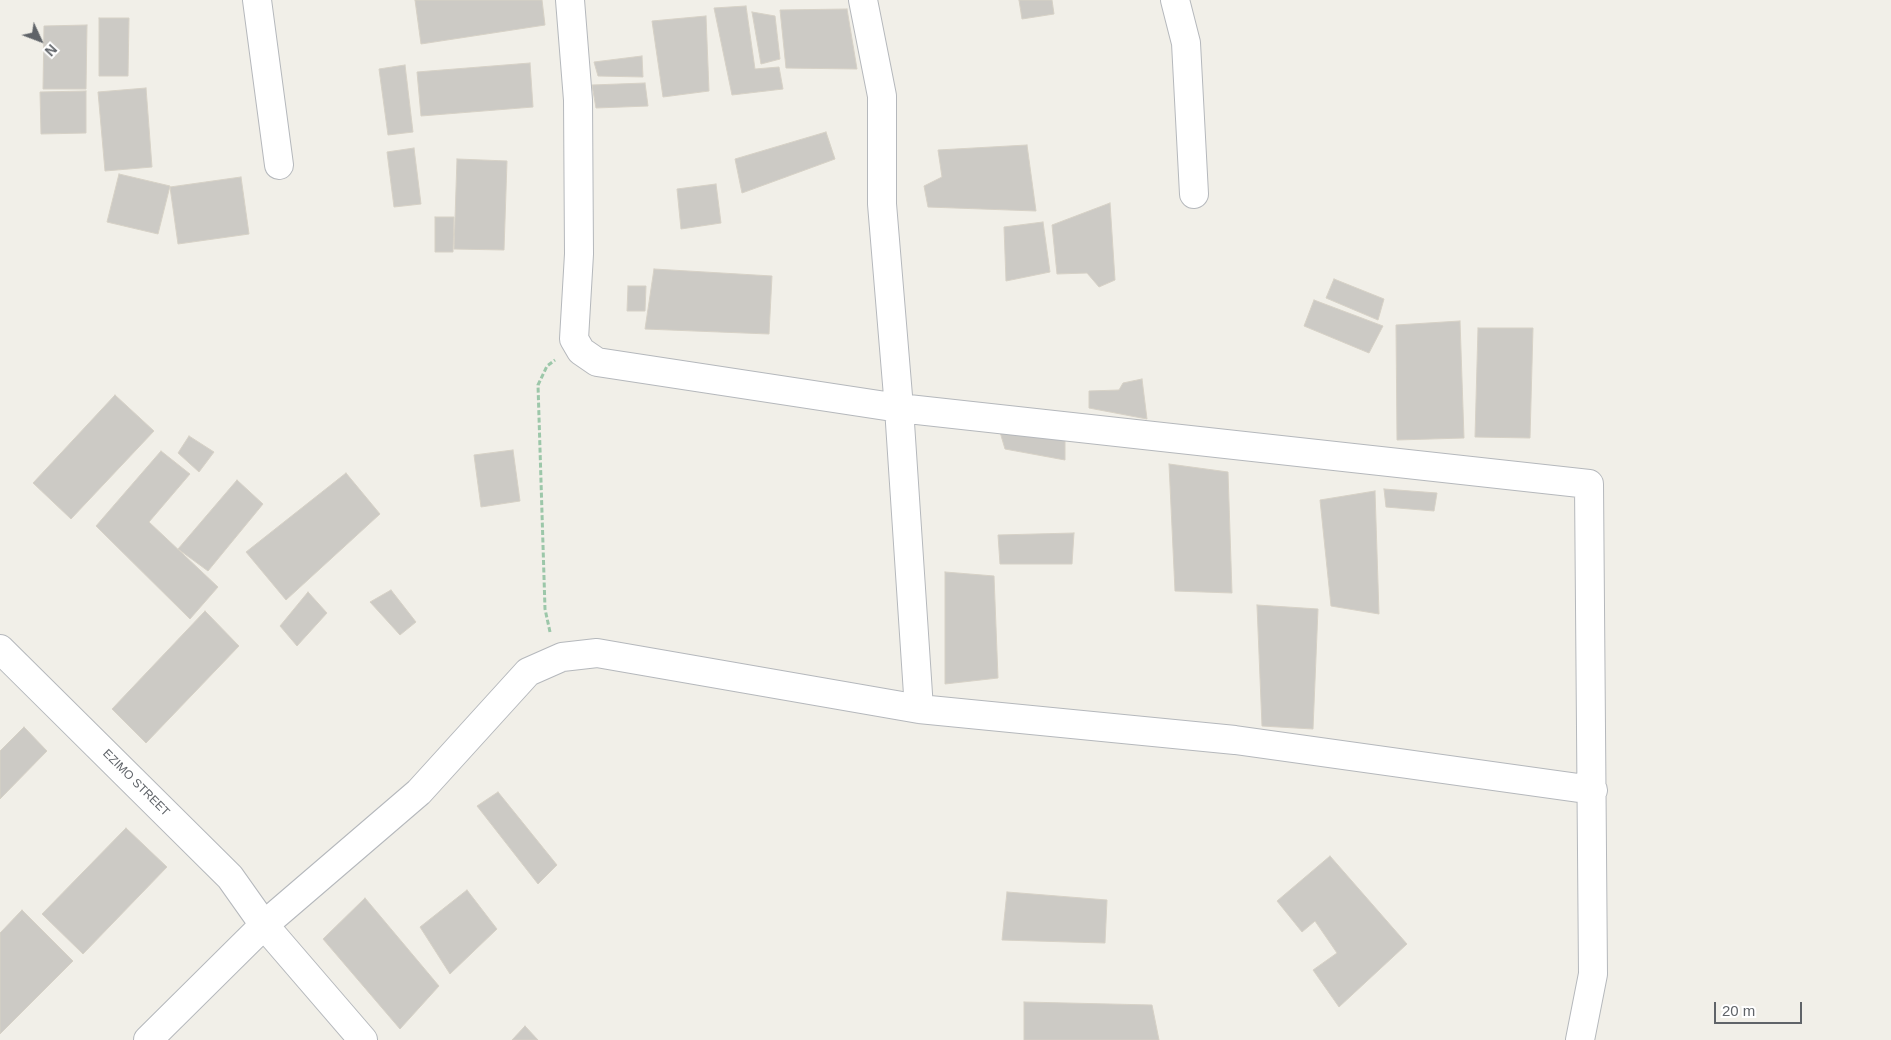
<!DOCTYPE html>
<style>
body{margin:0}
#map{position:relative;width:1891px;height:1040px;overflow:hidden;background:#f1efe8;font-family:Arial,sans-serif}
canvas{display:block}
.north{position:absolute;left:15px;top:15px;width:50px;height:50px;-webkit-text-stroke:4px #fff;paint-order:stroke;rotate:133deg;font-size:14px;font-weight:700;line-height:20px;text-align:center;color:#5f6368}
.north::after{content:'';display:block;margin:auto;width:18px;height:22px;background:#5f6368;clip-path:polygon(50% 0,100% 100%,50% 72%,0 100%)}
.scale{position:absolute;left:1714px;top:1002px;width:88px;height:22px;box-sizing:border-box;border:2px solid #5f6368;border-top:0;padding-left:6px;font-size:15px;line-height:18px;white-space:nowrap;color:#5f6368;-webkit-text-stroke:4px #fff;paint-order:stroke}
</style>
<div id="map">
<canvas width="1891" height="1040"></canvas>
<div class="north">N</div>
<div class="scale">20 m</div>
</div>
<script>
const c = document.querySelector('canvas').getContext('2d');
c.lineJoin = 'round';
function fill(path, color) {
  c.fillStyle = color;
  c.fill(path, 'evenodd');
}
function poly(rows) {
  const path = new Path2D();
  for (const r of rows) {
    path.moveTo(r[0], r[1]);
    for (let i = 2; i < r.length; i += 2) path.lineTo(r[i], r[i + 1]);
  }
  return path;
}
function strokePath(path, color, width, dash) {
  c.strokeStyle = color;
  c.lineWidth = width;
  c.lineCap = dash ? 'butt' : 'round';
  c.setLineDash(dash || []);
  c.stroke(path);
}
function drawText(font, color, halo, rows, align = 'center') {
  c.font = font + ' Arial,sans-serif';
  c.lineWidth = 4;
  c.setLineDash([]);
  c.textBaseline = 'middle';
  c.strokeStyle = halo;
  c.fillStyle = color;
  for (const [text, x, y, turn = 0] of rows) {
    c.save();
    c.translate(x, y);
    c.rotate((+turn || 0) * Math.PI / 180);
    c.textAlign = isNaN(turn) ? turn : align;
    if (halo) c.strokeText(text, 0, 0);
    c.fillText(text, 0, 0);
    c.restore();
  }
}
const building = poly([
 [415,0,542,0,545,25,421,44,415,0],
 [1019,0,1052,0,1054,14,1022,19,1019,0],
 [746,6,755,69,779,67,783,89,732,95,714,8,746,6],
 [847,9,857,69,786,68,780,10,847,9],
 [752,12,775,16,780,59,761,64,752,12],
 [706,16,709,91,663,97,652,21,706,16],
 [99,18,129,18,128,76,99,76,99,18],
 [87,25,86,89,43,89,44,26,87,25],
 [642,56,643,77,598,76,594,62,642,56],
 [530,63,533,107,421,116,417,72,530,63],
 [405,65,413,132,388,135,379,69,405,65],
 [645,83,648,106,596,108,592,85,645,83],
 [146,88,152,167,105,171,98,92,146,88],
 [86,91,86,133,41,134,40,92,86,91],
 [826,132,835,159,742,193,735,159,826,132],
 [1027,145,1036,211,928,207,924,186,942,177,938,150,1027,145],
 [414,148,421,204,394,207,387,152,414,148],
 [457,159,507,161,504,250,454,249,457,159],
 [119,174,170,186,158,234,107,222,119,174],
 [241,177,249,234,178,244,170,187,241,177],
 [716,184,721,223,681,229,677,189,716,184],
 [1110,203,1115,280,1099,287,1087,273,1057,274,1052,225,1110,203],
 [435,217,454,217,453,252,435,252,435,217],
 [1043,222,1050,272,1006,281,1004,227,1043,222],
 [654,269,772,276,769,334,645,329,654,269],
 [1334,279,1384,299,1378,320,1326,298,1334,279],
 [628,286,646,286,645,311,627,311,628,286],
 [1314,300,1383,326,1369,353,1304,326,1314,300],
 [1460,321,1464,438,1397,440,1396,325,1460,321],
 [1478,328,1533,328,1530,438,1475,437,1478,328],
 [1142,379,1147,419,1089,408,1089,391,1119,390,1123,383,1142,379],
 [115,395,154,431,71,519,33,483,115,395],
 [1000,432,1065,439,1065,460,1005,449,1000,432],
 [189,436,214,452,199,472,178,453,189,436],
 [513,450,520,501,481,507,474,455,513,450],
 [161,451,190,474,149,522,218,587,190,619,96,526,161,451],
 [1169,464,1228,472,1232,593,1175,591,1169,464],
 [346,473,380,514,286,600,246,552,346,473],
 [237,480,263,504,208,571,178,549,237,480],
 [1384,489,1437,493,1434,511,1386,507,1384,489],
 [1375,491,1379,614,1331,606,1320,500,1375,491],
 [1074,533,1072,564,1000,564,998,535,1074,533],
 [945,572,994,576,998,678,945,684,945,572],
 [391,590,416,622,400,635,370,602,391,590],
 [308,592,327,613,297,646,280,626,308,592],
 [1257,605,1318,609,1313,729,1262,726,1257,605],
 [205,611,239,646,146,743,112,709,205,611],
 [24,727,47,751,0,799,0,751,24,727],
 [498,792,557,865,538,884,477,806,498,792],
 [126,828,167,867,83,954,42,914,126,828],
 [1330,856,1407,944,1339,1007,1313,970,1337,953,1315,921,1302,932,1277,901,1330,856],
 [467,890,497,929,450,974,420,927,467,890],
 [1007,892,1107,900,1105,943,1002,940,1007,892],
 [365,898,439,986,400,1029,323,939,365,898],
 [22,910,73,961,0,1034,0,933,22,910],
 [1024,1002,1152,1005,1159,1040,1024,1040,1024,1002],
 [525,1026,538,1040,512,1040,525,1026]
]);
fill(building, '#cccac5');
strokePath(building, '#d6d1c6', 1);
const street = poly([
 [257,0,279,165],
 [570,0,578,100,579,254,574,339,581,351,597,362,899,408,1589,484,1593,974,1580,1040],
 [863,0,882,96,882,204,899,408,919,709],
 [1175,0,1186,43,1194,194],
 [0,649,230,877,264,925,363,1040],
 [148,1040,264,925,419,792,528,672,562,657,597,653,919,709,1235,740,1593,790]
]);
strokePath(street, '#b5b8bc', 30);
strokePath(poly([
 [550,632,545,609,538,385,547,366,555,360]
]), '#9cc7a9', 3, [5, 2.5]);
strokePath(street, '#fff', 28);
drawText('12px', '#5f6368', '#fff', [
 ["EZIMO STREET",136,783,45]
]);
</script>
